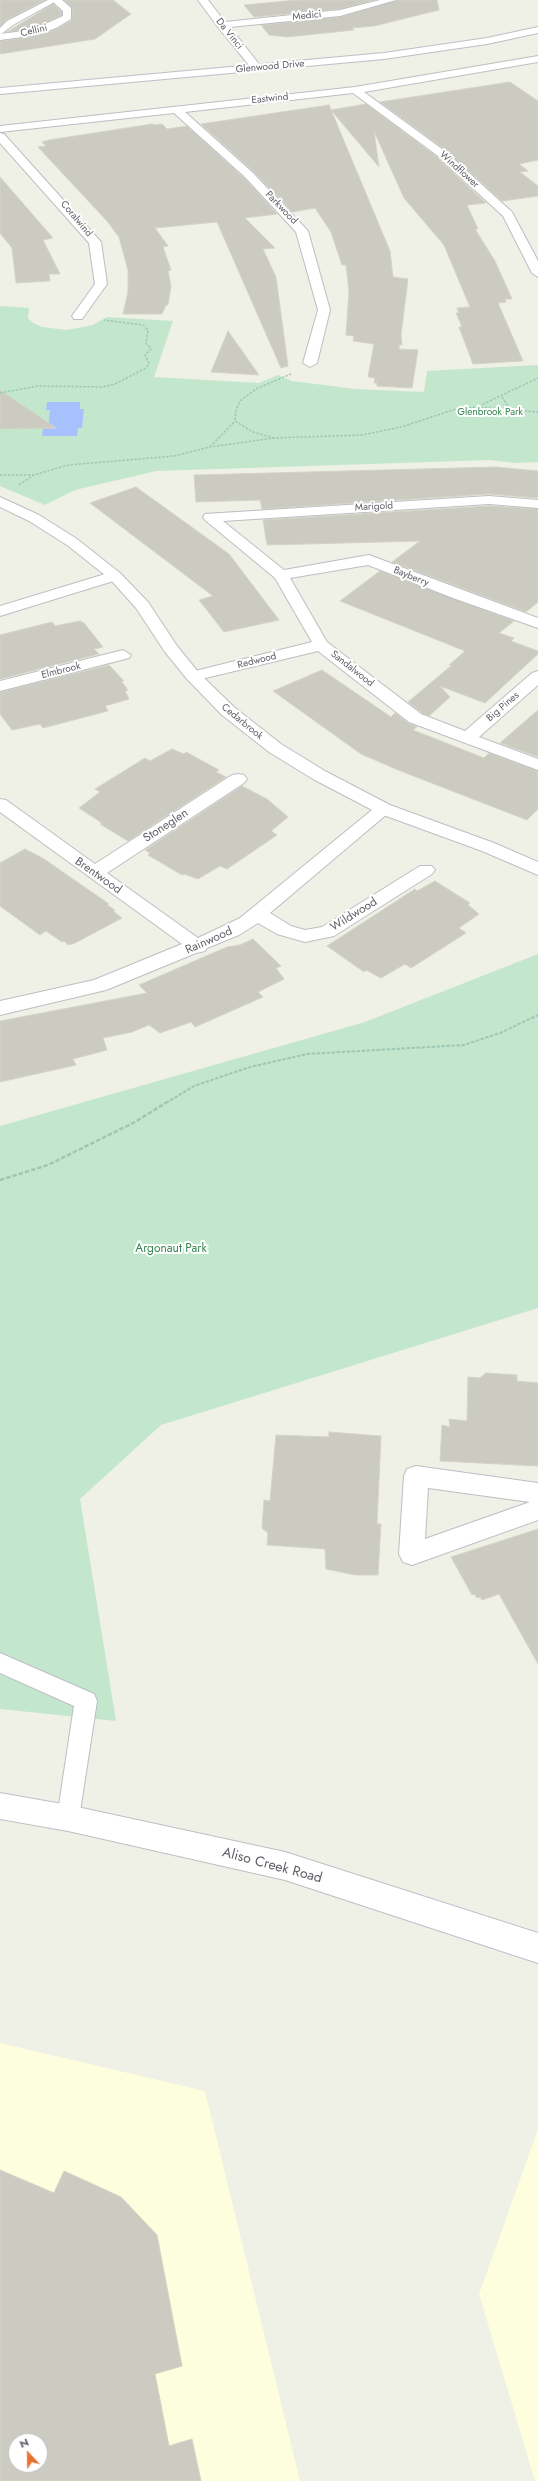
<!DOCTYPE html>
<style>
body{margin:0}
#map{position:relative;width:538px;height:2481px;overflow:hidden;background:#eff0e6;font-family:Jost,sans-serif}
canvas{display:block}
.north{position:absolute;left:8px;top:2433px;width:40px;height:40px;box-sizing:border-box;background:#fff;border:1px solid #bfbfc2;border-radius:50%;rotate:338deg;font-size:11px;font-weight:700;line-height:16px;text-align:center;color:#5e5f66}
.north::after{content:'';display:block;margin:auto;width:14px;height:18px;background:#e97233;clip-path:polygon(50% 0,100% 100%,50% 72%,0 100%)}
</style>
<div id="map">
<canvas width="538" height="2481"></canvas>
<div class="north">N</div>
</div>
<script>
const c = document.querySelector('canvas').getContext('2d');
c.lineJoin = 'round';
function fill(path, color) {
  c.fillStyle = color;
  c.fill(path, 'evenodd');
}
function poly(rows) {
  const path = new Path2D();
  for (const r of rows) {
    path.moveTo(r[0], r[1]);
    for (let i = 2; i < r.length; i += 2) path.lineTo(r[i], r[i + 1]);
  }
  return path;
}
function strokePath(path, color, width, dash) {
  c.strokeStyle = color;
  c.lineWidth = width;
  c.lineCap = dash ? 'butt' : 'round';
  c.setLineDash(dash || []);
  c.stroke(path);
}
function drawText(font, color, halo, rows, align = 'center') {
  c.font = font + ' Jost,sans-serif';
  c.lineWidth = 4;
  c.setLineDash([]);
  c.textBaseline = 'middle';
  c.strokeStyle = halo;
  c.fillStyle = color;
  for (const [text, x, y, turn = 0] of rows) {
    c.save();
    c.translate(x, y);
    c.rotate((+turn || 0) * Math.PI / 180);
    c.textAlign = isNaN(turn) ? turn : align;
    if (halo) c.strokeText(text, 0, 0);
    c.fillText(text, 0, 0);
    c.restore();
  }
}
fill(poly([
 [0,2043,205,2091,300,2481,0,2481],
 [16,2441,40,2441,40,2465,16,2465],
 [538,2129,538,2481,535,2481,479,2294]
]), '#fdfedd');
fill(poly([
 [0,306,29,308,28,318,33,323,42,327,67,330,93,325,107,317,173,321,154,377,259,383,278,375,292,381,355,389,424,392,427,371,538,365,538,462,515,463,490,460,156,471,75,490,45,505,0,486],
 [538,954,538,1308,161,1425,80,1499,116,1721,0,1709,0,1126,365,1022]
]), '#c3e7cd');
fill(poly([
 [47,402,80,402,80,409,84,409,82,428,78,428,77,436,42,436,43,428,48,428,50,410,46,410]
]), '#a7c1ff');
const building = poly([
 [0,0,45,0,6,20,0,26,0,0],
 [64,0,113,0,131,14,95,39,0,54,0,41,38,36,57,29,72,20,72,8,64,0],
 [297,0,374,0,340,9,254,17,244,5,297,0],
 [397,0,437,0,439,10,374,26,352,28,354,30,287,37,269,35,261,25,340,17,397,0],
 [53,4,62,12,62,15,32,29,7,32,53,4],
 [510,82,538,101,538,160,519,164,528,171,520,172,538,186,538,196,502,201,447,151,380,102,510,82],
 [366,104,437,157,486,203,467,205,478,229,475,229,495,261,512,299,505,299,506,302,498,303,523,361,473,364,459,327,462,327,456,313,459,313,457,308,470,307,444,245,404,198,374,131,379,167,331,110,366,104],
 [329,105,390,251,393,277,408,279,401,335,402,345,399,345,399,349,418,350,412,388,377,386,377,383,374,383,375,378,368,377,374,344,353,341,354,336,346,335,349,291,346,265,342,265,331,232,315,208,292,212,254,172,201,124,329,105],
 [152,124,154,125,162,124,167,129,187,126,244,178,277,214,245,218,275,248,263,249,276,277,288,366,281,368,217,222,155,228,168,246,163,247,171,270,168,271,171,286,168,305,166,305,162,314,123,314,128,292,128,270,119,237,107,221,38,147,46,146,42,142,49,140,152,124],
 [0,177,53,238,43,240,60,274,49,274,50,281,16,283,12,248,0,233,0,177],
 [228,331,259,375,211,372,228,331],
 [0,390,56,428,0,429,0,390],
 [496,467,538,471,538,498,489,494,262,509,260,500,196,502,194,475,496,467],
 [136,487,229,554,279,620,224,632,199,600,213,596,90,503,136,487],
 [489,506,538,509,538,602,526,612,392,562,420,541,267,545,263,520,489,506],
 [380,571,514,621,499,633,514,638,511,641,538,651,538,654,485,703,440,686,450,697,429,716,422,713,408,702,452,665,449,665,465,651,340,601,380,571],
 [80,621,84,623,103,647,94,649,99,654,0,679,0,635,52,622,55,626,80,621],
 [109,665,124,681,121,681,128,690,125,691,129,699,105,706,108,711,43,728,40,724,12,730,0,714,0,692,109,665],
 [322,670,391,717,395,713,408,723,417,727,413,730,484,758,489,753,538,771,538,809,527,820,398,770,361,754,273,691,322,670],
 [538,710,538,757,500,743,538,710],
 [172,749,184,754,186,752,219,770,216,772,226,777,128,841,100,824,102,823,79,808,100,792,95,789,145,758,150,761,172,749],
 [242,786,267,799,288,817,271,831,277,835,227,869,220,866,198,879,184,874,182,875,148,855,150,853,145,850,242,786],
 [25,849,44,859,109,904,107,905,115,910,113,911,122,918,75,943,68,945,64,941,62,942,46,931,40,935,0,906,0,863,25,849],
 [435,881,470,903,468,905,479,914,459,928,466,933,411,968,405,964,381,978,366,970,364,972,327,946,415,889,417,891,435,881],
 [253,939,281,966,276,968,284,979,258,992,263,997,195,1027,191,1022,160,1033,149,1025,132,1032,103,1038,107,1050,73,1059,76,1065,0,1082,0,1021,147,993,139,985,227,947,240,945,253,939],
 [486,1373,517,1375,517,1381,538,1383,538,1466,440,1461,442,1425,450,1427,449,1419,467,1421,468,1377,480,1378,486,1373],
 [329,1432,381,1436,377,1524,381,1524,378,1575,355,1575,326,1569,325,1549,267,1545,268,1533,262,1528,264,1500,270,1501,276,1435,329,1437,329,1432],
 [538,1529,538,1664,499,1594,482,1600,480,1597,477,1598,474,1594,472,1595,451,1557,538,1529],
 [0,2170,54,2193,64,2171,121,2197,157,2235,182,2366,155,2374,169,2446,192,2439,201,2481,0,2481,0,2170],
 [16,2441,40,2441,40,2465,16,2465,16,2441]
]);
fill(building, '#cbcbc2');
strokePath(building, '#d5d4c4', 1);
const service = poly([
 [48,0,58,0,13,25,0,35,0,28,7,21,48,0],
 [0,1653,94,1694,97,1701,79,1818,76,1826,68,1829,60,1826,57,1818,74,1706,0,1673,0,1653]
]);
const minor = poly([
 [51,0,62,0,71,8,71,19,56,28,37,35,0,40,0,34,32,30,63,16,63,11,51,0],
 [198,0,208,0,225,22,340,10,380,0,396,0,340,16,230,27,262,68,257,71,253,70,218,27,198,0],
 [538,56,538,62,364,92,446,152,512,212,538,261,538,277,532,273,503,216,438,156,353,93,185,112,253,173,308,231,330,310,317,363,310,367,303,363,318,310,296,232,245,177,174,113,0,132,0,126,355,87,538,56],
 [0,133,4,134,101,242,107,284,82,319,74,319,72,316,95,284,89,243,0,143,0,133],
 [489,496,538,500,538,508,489,504,223,521,284,570,369,555,538,618,538,628,453,598,368,565,290,578,327,642,421,714,465,731,532,673,538,671,538,685,479,737,538,759,538,770,409,722,318,651,193,681,187,679,185,676,187,673,312,642,275,578,205,520,203,517,205,514,489,496],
 [115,571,123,576,120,579,0,616,0,606,115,571],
 [123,650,131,655,129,658,0,691,0,681,123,650],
 [238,774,244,775,247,779,244,783,107,873,198,938,240,918,378,805,390,805,393,809,270,913,291,926,305,930,322,927,420,866,432,866,435,870,432,874,334,936,305,942,277,934,258,923,239,935,207,948,205,951,196,953,106,990,0,1015,0,1001,94,980,182,944,0,812,0,799,6,800,95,864,232,775,238,774],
 [416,1466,538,1483,538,1520,412,1565,403,1562,399,1554,404,1476,407,1469,416,1466],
 [428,1488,530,1502,425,1539,428,1488]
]);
const tertiary = poly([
 [0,497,39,515,77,539,120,573,148,602,177,646,199,673,234,707,281,744,325,771,390,805,494,843,538,862,538,875,482,851,378,813,313,779,269,752,222,715,187,679,165,652,136,608,110,579,67,545,29,521,0,507,0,497]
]);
const secondary = poly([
 [538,27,538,33,487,44,384,59,0,94,0,88,384,53,487,38,538,27],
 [0,1793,68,1805,285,1852,538,1933,538,1963,285,1880,68,1831,0,1819,0,1793]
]);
strokePath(service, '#bdbec4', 2);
strokePath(minor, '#bdbec4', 2);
strokePath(tertiary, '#bdbec4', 2);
strokePath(secondary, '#bebfc7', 2);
strokePath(poly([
 [0,393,38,386,103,387,115,384,146,368,149,363,145,355,151,349,146,343,148,330,143,325,104,320],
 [502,397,509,408],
 [479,406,538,378],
 [274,438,253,432,235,421,236,410,240,401,256,389,291,374],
 [210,447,235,421],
 [0,475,33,475],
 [19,485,34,475,68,465,174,456,210,447,274,438,362,435,401,427,456,409,478,407,538,412]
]), '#9cc8b4', 1.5, [2.5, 1.5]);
strokePath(poly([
 [166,1103,194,1086,250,1067,307,1054,464,1045,500,1033,538,1015]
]), '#9cc8b4', 2, [3.5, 1.5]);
strokePath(poly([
 [0,1180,48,1165,135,1122,167,1102]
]), '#9cc8b4', 2.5, [4.5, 2]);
fill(service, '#fff');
fill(minor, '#fff');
fill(tertiary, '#fff');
fill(secondary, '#fff');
drawText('10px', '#5e5f66', '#fff', [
 ["Medici",307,16,-6],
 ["Cellini",34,31,-13],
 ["Da Vinci",229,34,51],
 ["Glenwood Drive",270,67,-5],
 ["Eastwind",270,99,-6],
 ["Windflower",459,170,42],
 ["Parkwood",281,208,46],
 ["Coralwind",76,219,50],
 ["Marigold",374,507,-3],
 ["Bayberry",411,577,22],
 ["Redwood",257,661,-14],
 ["Sandalwood",352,669,38],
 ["Elmbrook",61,671,-14],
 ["Big Pines",503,707,-41],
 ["Cedarbrook",242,722,39]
]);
drawText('10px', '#36854f', '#fff', [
 ["Glenbrook Park",490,413]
]);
drawText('12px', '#5e5f66', '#fff', [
 ["Stoneglen",166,826,-33],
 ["Brentwood",98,876,35],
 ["Wildwood",354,915,-32],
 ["Rainwood",209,941,-24]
]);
drawText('12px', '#36854f', '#fff', [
 ["Argonaut Park",171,1249]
]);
drawText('14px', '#5e5f66', '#fff', [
 ["Aliso Creek Road",272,1866,15]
]);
</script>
